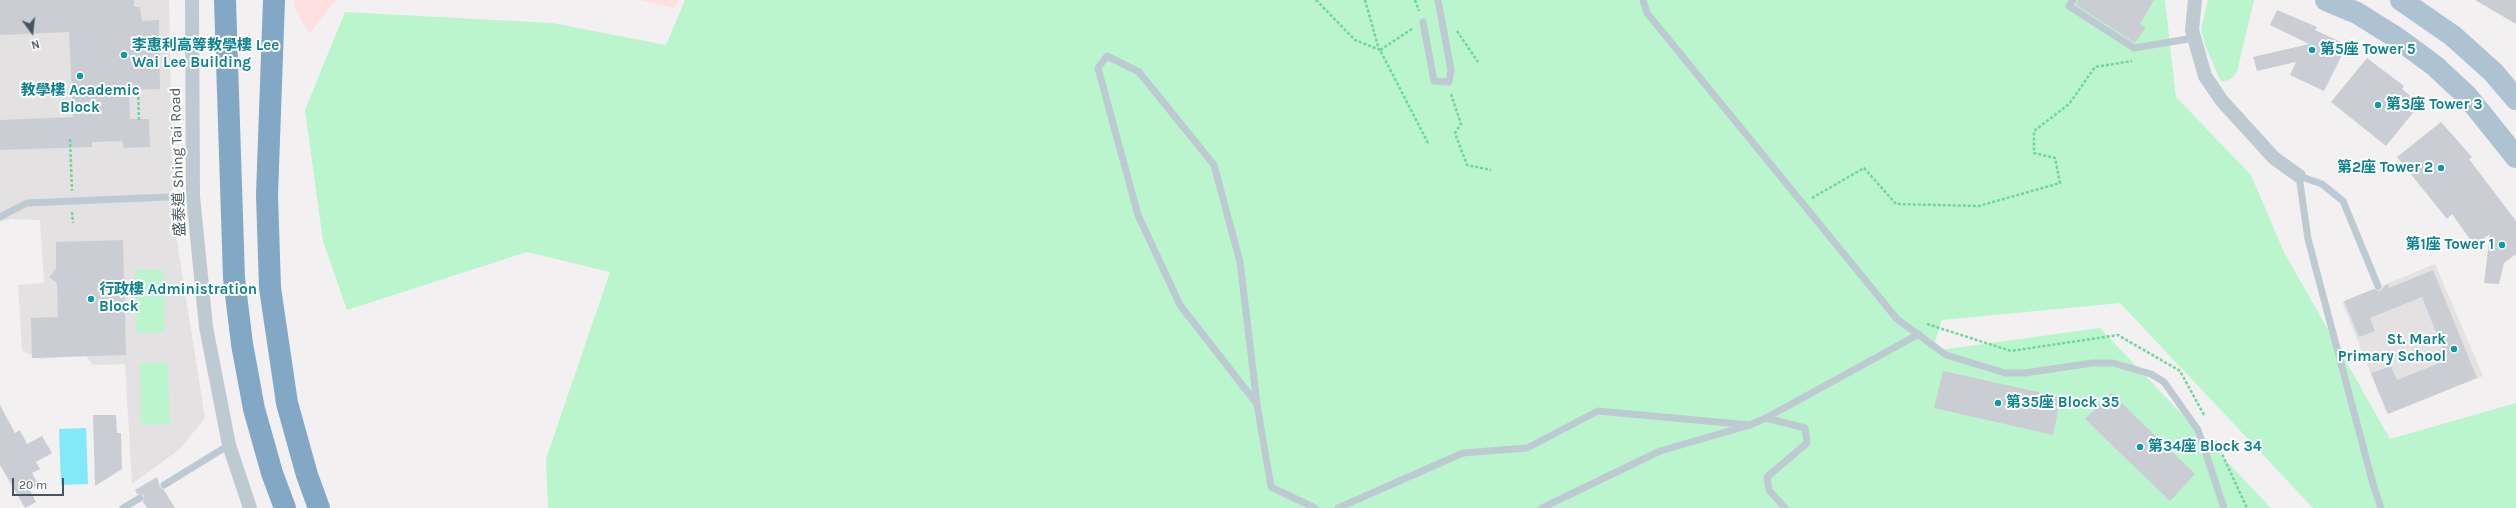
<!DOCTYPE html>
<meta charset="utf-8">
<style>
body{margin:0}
#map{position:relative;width:2516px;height:508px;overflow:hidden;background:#f3f0f1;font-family:Karla,sans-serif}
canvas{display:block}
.north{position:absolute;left:12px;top:12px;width:40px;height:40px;-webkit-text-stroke:3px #fff;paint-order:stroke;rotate:165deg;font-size:11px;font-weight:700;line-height:16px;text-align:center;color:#465661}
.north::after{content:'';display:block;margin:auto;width:14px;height:18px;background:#465661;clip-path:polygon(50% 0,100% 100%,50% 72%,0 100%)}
.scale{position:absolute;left:12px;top:478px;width:52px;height:18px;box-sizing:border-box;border:2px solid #465661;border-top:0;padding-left:5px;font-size:12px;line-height:14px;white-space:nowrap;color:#465661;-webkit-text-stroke:3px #fff;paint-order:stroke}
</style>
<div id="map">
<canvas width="2516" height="508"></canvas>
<div class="north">N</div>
<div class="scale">20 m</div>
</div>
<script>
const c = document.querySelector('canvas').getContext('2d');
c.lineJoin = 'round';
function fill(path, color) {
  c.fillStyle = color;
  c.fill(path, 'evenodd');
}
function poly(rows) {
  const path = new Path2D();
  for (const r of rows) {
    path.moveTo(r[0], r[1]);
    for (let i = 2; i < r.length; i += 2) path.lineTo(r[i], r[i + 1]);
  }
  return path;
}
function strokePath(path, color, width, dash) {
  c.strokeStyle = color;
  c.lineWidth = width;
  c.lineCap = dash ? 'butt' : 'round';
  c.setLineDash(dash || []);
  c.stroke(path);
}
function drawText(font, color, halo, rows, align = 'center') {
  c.font = font + ' Karla,"Noto Sans TC",sans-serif';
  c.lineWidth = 4;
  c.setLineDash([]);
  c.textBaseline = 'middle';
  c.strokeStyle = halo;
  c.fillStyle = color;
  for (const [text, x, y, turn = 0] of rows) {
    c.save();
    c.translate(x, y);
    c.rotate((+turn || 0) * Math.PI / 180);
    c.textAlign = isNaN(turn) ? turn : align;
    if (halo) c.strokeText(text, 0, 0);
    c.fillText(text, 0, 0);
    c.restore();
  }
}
fill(poly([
 [0,0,169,0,173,216,205,418,180,449,132,484,125,364,93,365,85,355,40,359,22,351,18,285,44,283,40,220,11,219,0,222],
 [2435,264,2483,376,2387,414,2342,302]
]), '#e4e1e3');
fill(poly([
 [295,0,336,0,309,34,294,7],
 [639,0,678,0,675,8]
]), '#fee0e0');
fill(poly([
 [685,0,2165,0,2176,97,2251,175,2284,252,2390,439,2516,403,2516,508,2313,508,2120,303,1942,320,1933,348,1939,350,2100,328,2271,508,548,508,546,459,610,272,527,252,347,310,323,241,305,110,345,12,552,23,666,45],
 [2208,0,2254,0,2237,72,2231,79,2221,82,2205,45,2201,29],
 [135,270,163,270,165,332,136,333],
 [168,362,170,424,141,425,140,363]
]), '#bbf5cd');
fill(poly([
 [86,428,88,484,61,485,59,429]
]), '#83e8f7');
fill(poly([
 [0,0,134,0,134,7,140,7,142,21,159,20,160,89,129,90,130,119,149,119,150,147,124,148,122,141,92,142,92,147,0,150,0,120,73,117,69,32,0,35],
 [2078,0,2154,0,2140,24,2146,27,2135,43,2076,5],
 [2475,0,2516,0,2516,24],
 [2277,10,2317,27,2315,30,2347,45,2324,91,2290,75,2296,62,2257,71,2253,57,2309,44,2270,25],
 [2367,58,2404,86,2402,89,2420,104,2386,146,2331,102],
 [2441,122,2472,157,2469,159,2516,221,2516,254,2504,263,2499,284,2484,283,2490,234,2474,245,2452,214,2447,219,2397,157],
 [123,240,126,355,32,358,31,318,58,317,57,283,49,277,56,269,56,242],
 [2433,270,2477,378,2388,414,2371,373,2391,366,2397,380,2447,360,2422,297,2370,318,2375,331,2359,337,2344,301,2374,289,2380,291,2387,284,2389,288],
 [1943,371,2061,397,2053,435,1934,408],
 [2111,393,2195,474,2170,501,2085,419],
 [0,405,15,433,20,430,27,444,42,436,52,453,36,462,40,469,32,473,39,485,30,490,36,502,25,508,0,465],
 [93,415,116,415,117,433,121,433,122,469,95,486],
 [157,477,160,487,164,490,175,508,147,508,143,502,144,495,137,494,135,490]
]), '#caced4');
strokePath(poly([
 [1316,0,1355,40,1380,50],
 [1365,0,1379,50],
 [1415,0,1419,11],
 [1412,29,1380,50,1429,145],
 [1457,31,1478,62],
 [138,87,139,122],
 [1451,94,1461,124,1455,133,1467,165,1491,170],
 [70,139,72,191],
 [1812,198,1864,168,1896,204,1979,206,2060,183,2055,158,2034,153,2034,131,2069,104,2095,67,2132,61],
 [72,212,73,223],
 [1927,324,2011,351,2118,335,2180,371,2204,415],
 [2216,441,2247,508]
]), '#6ed79b', 2.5, [3, 2]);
strokePath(poly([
 [1643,0,1647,13,1897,319,1946,355,2005,373,2025,373,2092,363,2113,363,2151,374,2164,382,2198,430,2224,508],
 [2073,0,2069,6,2134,48,2194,38],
 [1423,22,1434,81,1449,82,1451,70,1438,0],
 [0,217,27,203,193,196],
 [2378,286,2343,201,2322,184,2299,176,2308,239,2373,484,2381,508],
 [1257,404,1240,262,1214,165,1139,72,1107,56,1098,68,1138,215,1180,305,1257,404,1271,487,1315,508],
 [1766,418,1805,428,1807,443,1767,477,1769,490,1785,508],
 [164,485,229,445],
 [123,508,140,498],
 [1338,508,1463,453,1527,448,1598,411,1750,425],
 [1542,508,1660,451,1750,425,1766,418,1919,334]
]), '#bdcad2', 7);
strokePath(poly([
 [192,0,193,196,206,327,229,445,250,508],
 [2195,0,2192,30,2205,76,2222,101,2274,158,2299,176]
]), '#bdcad2', 14);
strokePath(poly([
 [2326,0,2357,13,2397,38,2435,66,2467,96,2516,157],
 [2401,0,2453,36,2493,72,2516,99]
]), '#adc3d2', 22);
strokePath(poly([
 [225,0,234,278,242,344,254,409,272,473,285,508],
 [274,0,267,195,270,288,287,403,307,475,319,508]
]), '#83a8c5', 22);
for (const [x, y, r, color] of [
 [2312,50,4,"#0f9aa8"],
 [124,55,4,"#0f9aa8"],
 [80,76,4,"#0f9aa8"],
 [2378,105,4,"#0f9aa8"],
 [2441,168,4,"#0f9aa8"],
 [2502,245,4,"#0f9aa8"],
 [91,299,4,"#0f9aa8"],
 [2454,349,4,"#0f9aa8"],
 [1998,403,4,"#0f9aa8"],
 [2140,447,4,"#0f9aa8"]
]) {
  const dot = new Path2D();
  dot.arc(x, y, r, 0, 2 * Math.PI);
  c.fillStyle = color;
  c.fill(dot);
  strokePath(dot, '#fff', 1.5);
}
drawText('bold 15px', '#0d838f', '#fff', [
 ["李惠利高等教學樓 Lee",132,46],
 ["Wai Lee Building",132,63],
 ["第5座 Tower 5",2320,50],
 ["教學樓 Academic",80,91,"center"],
 ["Block",80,108,"center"],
 ["第3座 Tower 3",2386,105],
 ["第2座 Tower 2",2433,168,"right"],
 ["第1座 Tower 1",2494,245,"right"],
 ["行政樓 Administration",99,290],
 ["Block",99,307],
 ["St. Mark",2446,340,"right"],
 ["Primary School",2446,357,"right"],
 ["第35座 Block 35",2006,403],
 ["第34座 Block 34",2148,447]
], 'left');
drawText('15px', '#465661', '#fff', [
 ["盛泰道 Shing Tai Road",178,162,-92]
]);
</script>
